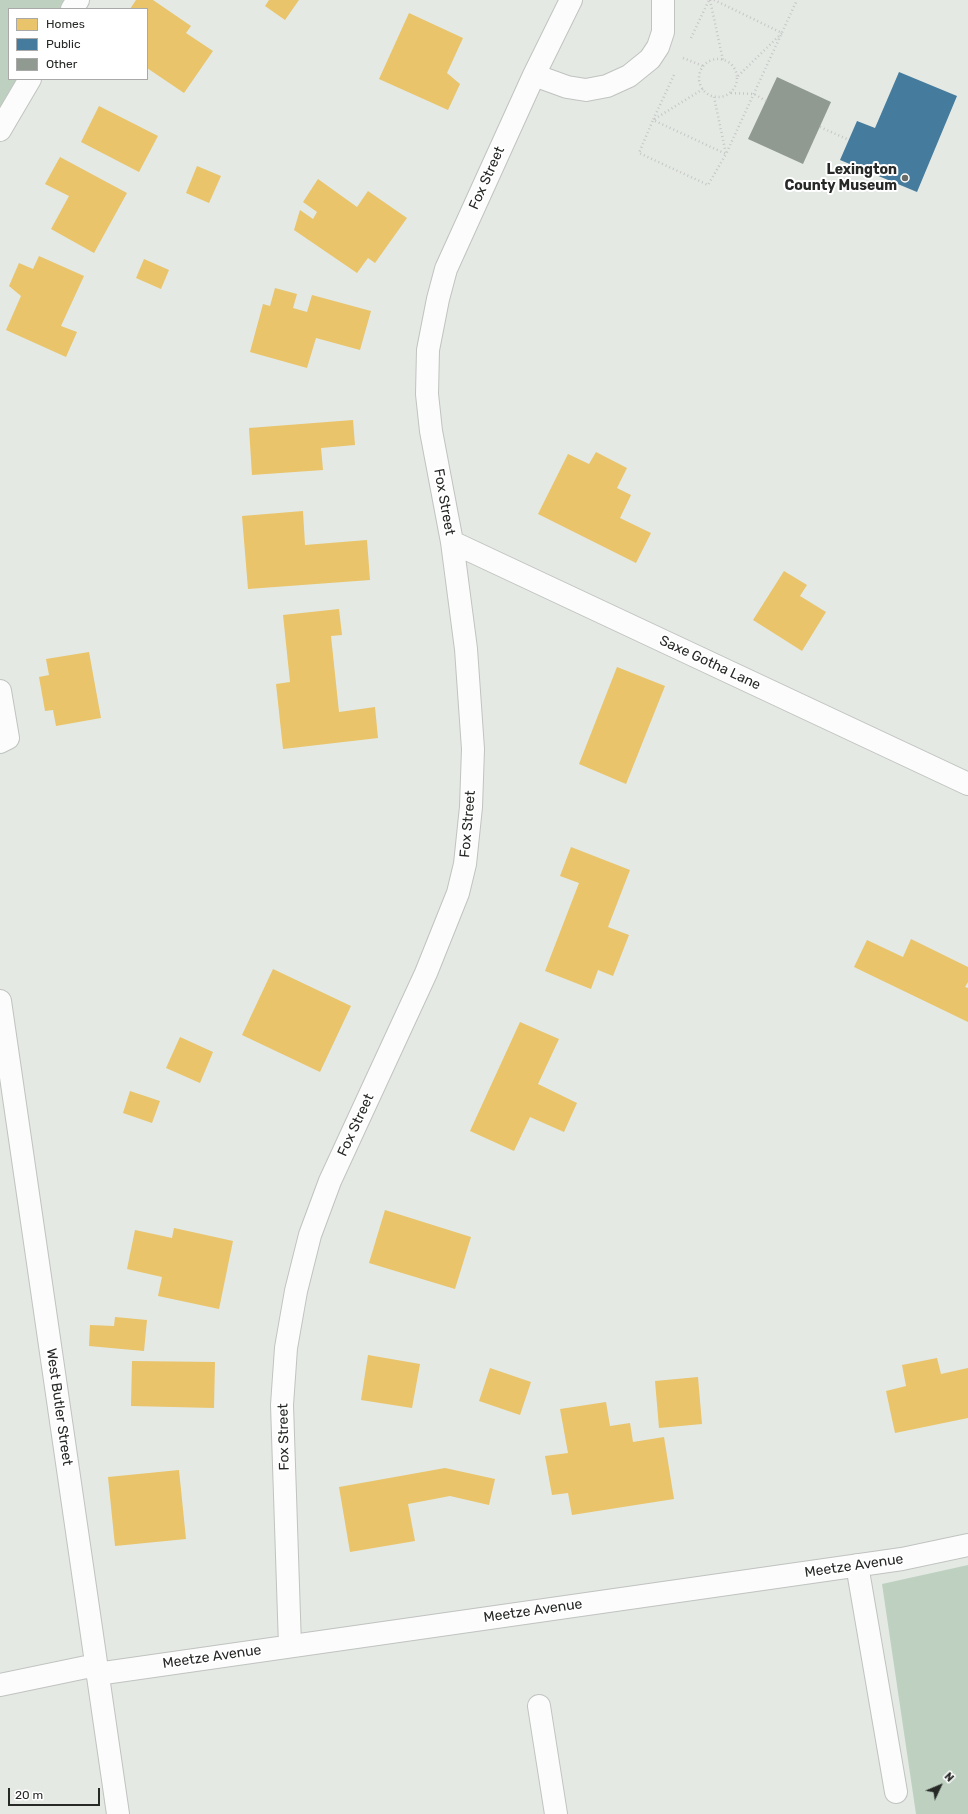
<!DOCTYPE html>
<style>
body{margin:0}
#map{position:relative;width:968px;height:1814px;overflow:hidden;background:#e4e9e4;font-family:Rubik,sans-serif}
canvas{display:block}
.legend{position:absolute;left:8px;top:8px;width:140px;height:72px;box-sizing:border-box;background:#fff;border:1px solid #a8a9a8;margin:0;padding:5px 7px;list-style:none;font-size:12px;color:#262926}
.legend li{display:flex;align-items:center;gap:8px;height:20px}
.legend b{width:20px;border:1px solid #a8a9a8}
.north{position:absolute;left:920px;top:1766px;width:40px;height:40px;-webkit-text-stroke:3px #fff;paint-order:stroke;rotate:46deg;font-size:11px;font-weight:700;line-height:16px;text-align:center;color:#262926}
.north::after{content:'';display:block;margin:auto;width:14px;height:18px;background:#262926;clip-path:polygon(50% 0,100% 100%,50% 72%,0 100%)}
.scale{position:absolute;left:8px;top:1788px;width:92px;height:18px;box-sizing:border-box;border:2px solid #262926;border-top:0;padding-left:5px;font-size:12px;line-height:14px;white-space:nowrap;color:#262926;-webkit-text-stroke:3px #fff;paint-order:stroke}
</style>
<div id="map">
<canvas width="968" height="1814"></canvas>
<ul class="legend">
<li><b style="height:11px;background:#e9c46a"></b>Homes</li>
<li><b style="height:11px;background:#457b9d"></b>Public</li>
<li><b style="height:11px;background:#909a91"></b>Other</li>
</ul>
<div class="north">N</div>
<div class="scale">20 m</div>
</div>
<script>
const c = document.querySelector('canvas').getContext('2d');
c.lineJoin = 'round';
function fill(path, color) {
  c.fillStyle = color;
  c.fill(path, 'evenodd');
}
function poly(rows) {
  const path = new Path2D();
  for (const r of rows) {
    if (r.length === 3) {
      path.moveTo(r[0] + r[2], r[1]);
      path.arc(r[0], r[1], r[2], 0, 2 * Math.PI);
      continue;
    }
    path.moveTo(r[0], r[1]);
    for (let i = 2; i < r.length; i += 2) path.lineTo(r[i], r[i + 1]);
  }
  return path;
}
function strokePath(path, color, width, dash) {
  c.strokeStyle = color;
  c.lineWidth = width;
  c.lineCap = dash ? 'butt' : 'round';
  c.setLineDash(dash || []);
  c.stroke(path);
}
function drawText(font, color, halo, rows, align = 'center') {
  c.font = font + ' Rubik,sans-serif';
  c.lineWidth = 4;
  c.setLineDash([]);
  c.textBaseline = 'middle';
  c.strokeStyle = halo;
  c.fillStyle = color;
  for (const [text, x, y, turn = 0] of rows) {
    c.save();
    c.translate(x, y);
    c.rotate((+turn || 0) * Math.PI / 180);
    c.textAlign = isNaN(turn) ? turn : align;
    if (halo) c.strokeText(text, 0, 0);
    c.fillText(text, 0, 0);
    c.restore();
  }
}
fill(poly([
 [0,0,78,0,72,9,9,9,9,79,30,79,0,130],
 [968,1565,968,1814,916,1814,882,1584]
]), '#bed1c0');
fill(poly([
 [136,0,153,0,191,26,186,33,213,51,184,93,147,68,147,9,130,9],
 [269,0,299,0,285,20,265,6],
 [409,13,463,38,447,73,460,84,448,110,379,79],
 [99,106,158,136,139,172,81,142],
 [60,157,127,193,94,253,51,229,69,196,45,184],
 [197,166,221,176,209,203,186,193],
 [318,179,357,207,368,191,407,218,375,263,368,258,357,273,294,230,300,210,313,219,317,212,303,202],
 [39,256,84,276,61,326,77,332,66,357,6,330,21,296,9,286,19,263,33,269],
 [144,259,169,270,161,289,136,278],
 [275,288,297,294,293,308,307,312,312,295,371,311,360,350,316,338,307,368,250,352,263,304,270,306],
 [353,420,355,445,321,448,323,470,252,475,249,428],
 [596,452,627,468,617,488,631,495,620,518,651,533,636,563,538,514,568,454,589,464],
 [303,511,305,545,367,540,370,580,248,589,242,516],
 [784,571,807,585,800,596,826,612,802,651,753,620],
 [339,609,342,635,331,636,339,712,375,707,378,738,283,749,276,684,290,682,283,615],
 [89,652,101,718,56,726,53,710,45,711,39,677,49,675,46,659],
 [617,667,665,686,626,784,579,764],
 [571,847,630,870,608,927,629,935,613,976,598,970,591,989,545,971,579,883,560,876],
 [911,939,968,967,968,982,965,987,968,988,968,1022,854,967,867,940,903,957],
 [273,969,351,1006,320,1072,242,1035],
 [520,1022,559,1039,538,1084,577,1103,564,1132,530,1117,514,1151,470,1131],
 [180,1037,213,1052,200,1083,166,1068],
 [130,1091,160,1101,152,1123,123,1113],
 [385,1210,471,1237,455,1289,369,1263],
 [174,1228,233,1241,219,1309,158,1296,162,1277,127,1269,135,1230,172,1238],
 [115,1317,147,1320,144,1351,89,1346,90,1325,114,1326],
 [368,1355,420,1364,412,1408,361,1400],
 [937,1358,941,1374,968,1368,968,1418,895,1433,886,1391,906,1386,902,1365],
 [132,1361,215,1362,214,1408,131,1406],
 [490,1368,531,1382,520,1415,479,1401],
 [698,1377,702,1424,659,1428,655,1381],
 [606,1402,610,1426,630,1423,633,1442,664,1437,674,1499,572,1515,568,1493,552,1495,545,1456,568,1453,560,1409],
 [445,1468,495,1479,489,1505,450,1496,408,1504,415,1541,350,1552,339,1487],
 [179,1470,186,1539,115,1546,108,1477]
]), '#e9c46a');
fill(poly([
 [899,72,957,96,917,192,840,160,857,121,875,128]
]), '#457b9d');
fill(poly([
 [777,77,831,102,803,164,748,139]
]), '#909a91');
const minor = poly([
 [72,9,78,0],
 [534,75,567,87,586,90,607,86,629,76,650,59,658,47,663,32,663,0],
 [0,130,30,79],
 [452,542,968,784],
 [0,691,8,738,0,742],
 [0,1001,118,1814],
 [857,1565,896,1792],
 [290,1646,282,1405,286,1348,296,1291,310,1235,330,1181,426,973,458,893,465,864,471,807,473,749,466,649,452,542,431,431,427,394,428,350,438,299,446,269,534,75,571,0],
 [97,1674,902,1559,968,1545],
 [0,1685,96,1665],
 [539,1706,556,1814]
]);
strokePath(minor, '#c0c3c0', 24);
strokePath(poly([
 [710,0,723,60],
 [714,0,782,33,737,77],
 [691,38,709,0],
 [683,58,703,66],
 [718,78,19],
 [674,75,653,120,726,154,797,0],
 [703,89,653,120,639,153,708,185,726,154,714,97],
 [731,93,754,94,766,101],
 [820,127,849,140]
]), '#c6c7c6', 2.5, [1, 3]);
strokePath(minor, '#fbfcfb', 22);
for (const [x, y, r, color] of [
 [905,178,4,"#686c68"]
]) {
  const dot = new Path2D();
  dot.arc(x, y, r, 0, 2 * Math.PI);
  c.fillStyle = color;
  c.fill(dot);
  strokePath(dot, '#fff', 1.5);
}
drawText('bold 14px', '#262926', '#fff', [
 ["Lexington",897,170],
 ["County Museum",897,186]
], 'right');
drawText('14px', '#262926', '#fff', [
 ["Fox Street",487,178,-66],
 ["Fox Street",444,502,80],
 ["Saxe Gotha Lane",710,663,25],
 ["Fox Street",468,824,-85],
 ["Fox Street",356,1125,-65],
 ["West Butler Street",59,1407,82],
 ["Fox Street",284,1437,-91],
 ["Meetze Avenue",854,1566,-8],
 ["Meetze Avenue",533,1611,-8],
 ["Meetze Avenue",212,1657,-8]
]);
</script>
